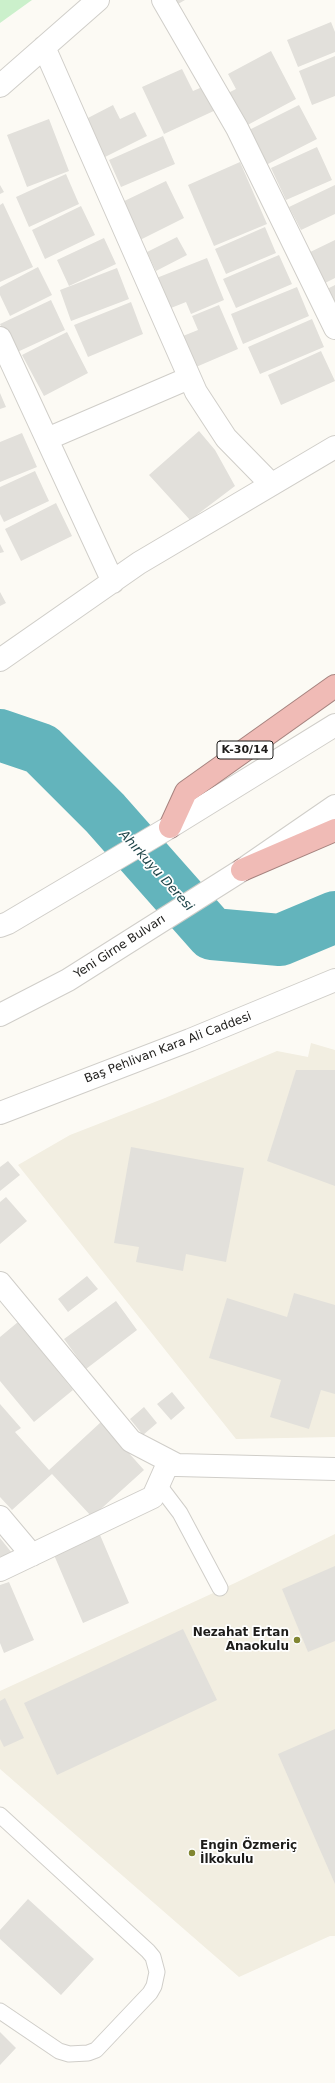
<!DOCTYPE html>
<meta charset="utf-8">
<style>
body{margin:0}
canvas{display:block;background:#fcfaf4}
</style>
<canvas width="335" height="2083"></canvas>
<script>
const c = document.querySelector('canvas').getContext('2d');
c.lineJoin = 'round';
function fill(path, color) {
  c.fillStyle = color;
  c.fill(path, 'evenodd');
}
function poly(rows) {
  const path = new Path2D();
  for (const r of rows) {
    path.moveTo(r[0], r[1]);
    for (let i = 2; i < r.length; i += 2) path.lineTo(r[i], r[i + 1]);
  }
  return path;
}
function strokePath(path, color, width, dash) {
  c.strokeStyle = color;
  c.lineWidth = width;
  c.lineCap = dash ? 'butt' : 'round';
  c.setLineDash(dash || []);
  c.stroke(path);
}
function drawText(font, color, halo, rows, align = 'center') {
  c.font = font + ' "DejaVu Sans",sans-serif';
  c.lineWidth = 3.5;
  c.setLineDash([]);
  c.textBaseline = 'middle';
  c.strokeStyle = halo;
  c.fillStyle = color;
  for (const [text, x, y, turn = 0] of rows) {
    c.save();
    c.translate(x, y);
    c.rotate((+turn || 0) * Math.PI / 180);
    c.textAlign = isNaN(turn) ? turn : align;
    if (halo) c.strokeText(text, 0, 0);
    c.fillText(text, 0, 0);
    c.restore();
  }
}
fill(poly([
 [311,1043,335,1050,335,1437,236,1439,18,1165,70,1135,165,1098,277,1051,308,1057],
 [335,1534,335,1936,330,1936,239,1977,0,1769,0,1691,235,1583]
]), '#f2eee1');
fill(poly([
 [0,0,32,0,0,23]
]), '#cbf0cb');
strokePath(poly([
 [0,735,41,749,105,813,212,934,280,940,335,917]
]), '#63b4bc', 52);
fill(poly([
 [176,0,185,0,178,4],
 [331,22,335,32,335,52,298,67,287,40],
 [271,51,296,99,242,128,224,95,236,89,228,74],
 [335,56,335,96,312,105,299,71],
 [182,69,193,91,207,85,218,109,164,134,142,87],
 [113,105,120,119,135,112,147,136,105,157,86,119],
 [299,105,317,139,266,165,249,130],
 [49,119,69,171,27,187,7,135],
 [163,136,175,164,121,187,109,160],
 [317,147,332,180,286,200,271,168],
 [240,162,267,224,214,246,188,185],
 [66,174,79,204,29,227,16,197],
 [166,181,184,218,134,243,116,205],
 [0,185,4,192,0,194],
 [335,185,335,214,301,230,289,207],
 [3,203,33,267,0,282,0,205],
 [81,206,95,235,45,259,32,230],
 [265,227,276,253,226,274,215,249],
 [177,237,187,255,156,271,147,252],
 [104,238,116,264,69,286,57,260],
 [335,240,335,278,317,287,302,256],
 [279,255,292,284,236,308,223,279],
 [207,258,224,300,191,314,186,302,166,310,154,279],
 [38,267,52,295,10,316,0,295,0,287],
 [117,268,129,299,71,321,60,290],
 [335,285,335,315,323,291],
 [297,287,309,316,243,344,231,314],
 [51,300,65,330,13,354,0,324],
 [131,302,143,334,88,357,74,325],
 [219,305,238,349,196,367,183,336,198,330,192,316],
 [312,319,324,347,260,374,248,347],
 [67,332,88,373,44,396,22,355],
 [321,351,335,381,281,405,268,375],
 [0,393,6,407,0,409],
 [199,431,215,450,235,486,190,520,149,475],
 [22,433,37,467,0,482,0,442],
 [35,471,49,501,4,522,0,514,0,487],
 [56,503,72,536,21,561,5,529],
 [0,544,4,552,0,553],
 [0,592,6,603,0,606],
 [296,1070,335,1070,335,1186,267,1161],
 [131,1147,244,1168,226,1262,186,1254,183,1271,136,1262,139,1247,114,1243],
 [8,1161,20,1175,0,1191,0,1167],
 [6,1197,27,1221,0,1244,0,1202],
 [87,1276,98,1289,68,1312,58,1299],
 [294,1293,335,1305,335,1394,321,1390,309,1429,270,1417,281,1380,209,1358,227,1298,287,1317],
 [116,1301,137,1330,86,1369,64,1339],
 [18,1322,73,1390,34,1422,0,1381,0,1337],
 [172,1392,185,1408,171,1420,157,1404],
 [0,1404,21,1428,15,1432,49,1470,101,1422,144,1470,92,1517,52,1474,12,1510,0,1497],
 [144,1407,157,1423,143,1435,130,1419],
 [100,1535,129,1603,83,1623,54,1555],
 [0,1538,12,1553,0,1557],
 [335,1566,335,1641,308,1652,282,1589],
 [9,1582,34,1640,4,1653,0,1643,0,1585],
 [183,1629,217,1700,57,1775,24,1703],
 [5,1698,24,1738,4,1747,0,1739,0,1701],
 [335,1729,335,1884,278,1754],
 [28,1899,94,1959,61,1995,0,1939,0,1930],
 [0,2032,16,2048,0,2065]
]), '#e2e0db');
const service = poly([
 [158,1484,180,1513,220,1588],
 [0,1815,148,1951,153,1957,157,1972,154,1986,150,1993,96,2050,88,2053,69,2054,59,2051,0,2011]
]);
const minor = poly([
 [163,0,237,128,335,328],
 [44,47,196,392,226,438,271,484],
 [0,86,98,0],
 [0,338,113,582],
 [47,439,189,378],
 [0,660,139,563,335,447],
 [0,1113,190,1040,335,980],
 [0,1283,131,1441,177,1465,335,1469],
 [0,1517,32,1555],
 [0,1570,153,1497,169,1461]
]);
const secondary = poly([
 [0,926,8,923,170,827,335,725],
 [0,1015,68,980,242,870,335,806]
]);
const motorway = poly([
 [170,827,186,792,335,686],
 [242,870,335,830]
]);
strokePath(service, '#d0cec9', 17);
strokePath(minor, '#d0cec9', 24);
strokePath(secondary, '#d0cec9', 24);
strokePath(motorway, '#a6837f', 24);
strokePath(service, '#fff', 15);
strokePath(minor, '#fff', 22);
strokePath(secondary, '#fff', 22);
strokePath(motorway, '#f0bbb6', 22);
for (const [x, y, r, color] of [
 [297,1640,4,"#818631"],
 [192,1853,4,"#818631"]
]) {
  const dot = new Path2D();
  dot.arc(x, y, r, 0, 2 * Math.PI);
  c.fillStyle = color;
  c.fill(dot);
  strokePath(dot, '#fff', 1.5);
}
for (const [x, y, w] of [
 [245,750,56]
]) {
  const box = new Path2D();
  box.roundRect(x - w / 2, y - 9, w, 18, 3);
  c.fillStyle = '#fff';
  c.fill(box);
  strokePath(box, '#1d1c1a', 1);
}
drawText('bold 11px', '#1d1c1a', null, [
 ["K-30/14",245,750]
]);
drawText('12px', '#1d1c1a', '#fff', [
 ["Yeni Girne Bulvarı",120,947,-33],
 ["Baş Pehlivan Kara Ali Caddesi",168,1048,-21]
]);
drawText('bold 12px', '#1d1c1a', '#fff', [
 ["Nezahat Ertan",289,1633],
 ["Anaokulu",289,1647],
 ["Engin Özmeriç",200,1846,"left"],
 ["İlkokulu",200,1860,"left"]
], 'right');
drawText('italic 13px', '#1f4549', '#fff', [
 ["Ahırkuyu Deresi",156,871,48]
]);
</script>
